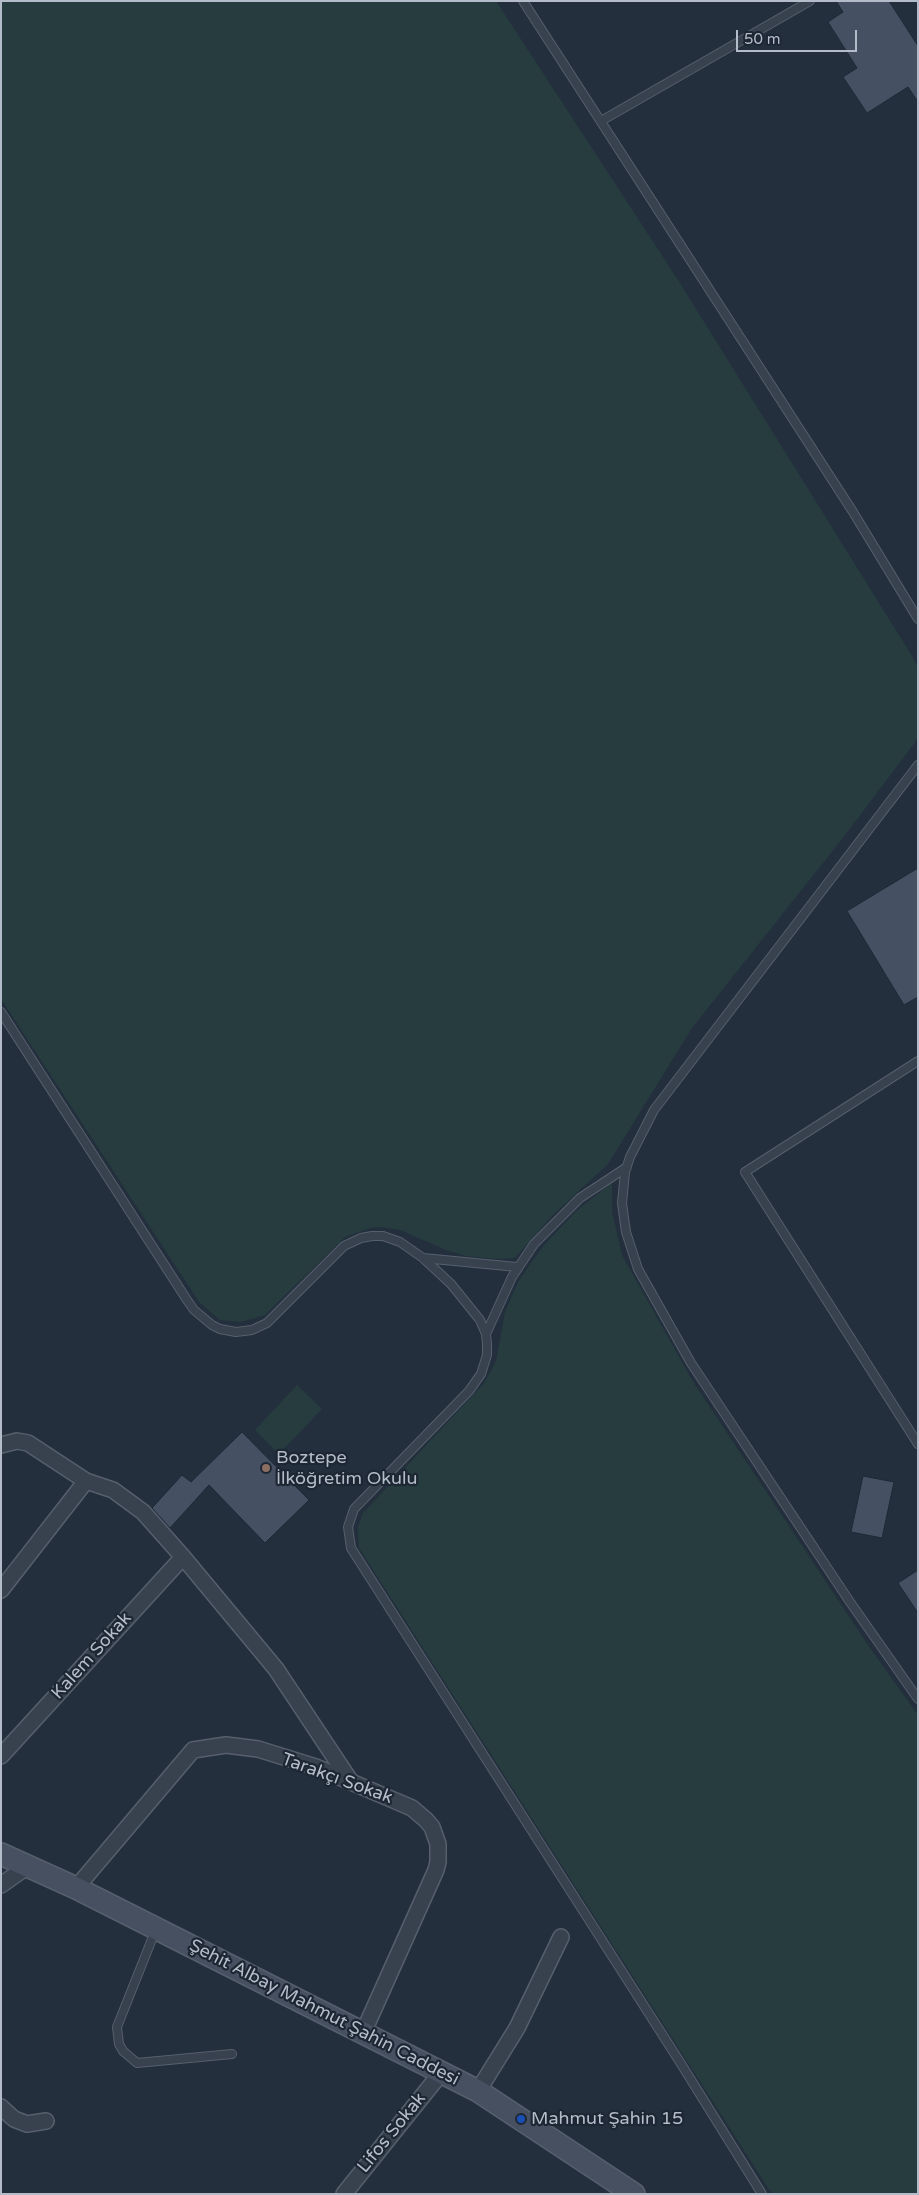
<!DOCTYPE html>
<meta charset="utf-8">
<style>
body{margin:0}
#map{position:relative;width:919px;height:2195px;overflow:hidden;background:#242f3e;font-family:"Varela Round",sans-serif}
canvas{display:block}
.frame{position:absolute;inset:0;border:2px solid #b4bcc9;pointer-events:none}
.scale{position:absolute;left:736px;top:30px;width:121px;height:22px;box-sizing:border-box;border:2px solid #b4bcc9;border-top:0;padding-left:6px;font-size:15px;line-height:18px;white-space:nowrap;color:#b4bcc9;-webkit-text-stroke:4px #1d2633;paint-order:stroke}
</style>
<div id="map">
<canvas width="919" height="2195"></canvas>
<div class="frame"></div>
<div class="scale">50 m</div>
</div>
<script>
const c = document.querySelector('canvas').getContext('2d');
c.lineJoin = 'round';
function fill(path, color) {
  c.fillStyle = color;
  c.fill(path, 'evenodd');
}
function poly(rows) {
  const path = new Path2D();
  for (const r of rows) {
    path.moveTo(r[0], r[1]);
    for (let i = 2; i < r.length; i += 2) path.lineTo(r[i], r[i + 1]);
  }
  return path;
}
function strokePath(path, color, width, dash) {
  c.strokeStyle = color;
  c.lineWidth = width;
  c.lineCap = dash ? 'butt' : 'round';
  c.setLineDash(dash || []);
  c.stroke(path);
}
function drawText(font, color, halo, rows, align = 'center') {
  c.font = font + ' "Varela Round",sans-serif';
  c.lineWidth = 4.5;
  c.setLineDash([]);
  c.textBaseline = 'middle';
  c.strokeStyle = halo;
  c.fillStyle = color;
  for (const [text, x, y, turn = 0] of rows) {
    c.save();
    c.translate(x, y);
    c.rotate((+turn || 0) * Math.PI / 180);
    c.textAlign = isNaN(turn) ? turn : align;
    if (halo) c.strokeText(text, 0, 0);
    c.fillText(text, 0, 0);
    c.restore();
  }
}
fill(poly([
 [1,1,496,1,678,280,912,656,917,666,918,735,916,741,846,834,692,1028,608,1164,553,1215,515,1258,499,1259,466,1256,446,1250,400,1230,380,1227,370,1228,345,1237,265,1315,241,1322,220,1320,199,1302,1,999],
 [612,1183,612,1212,622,1255,692,1380,870,1648,918,1715,918,2194,773,2194,768,2188,359,1548,358,1527,363,1513,485,1382,496,1361,505,1312,518,1282,531,1263,545,1244,576,1211],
 [297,1385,322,1409,279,1454,255,1430]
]), '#263c3f');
const building = poly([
 [836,1,889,1,918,46,918,102,908,87,867,113,843,77,857,68,828,22,843,12,836,1],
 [918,868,918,997,904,1005,847,911,918,868],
 [242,1432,309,1500,265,1543,209,1485,170,1528,152,1508,182,1475,191,1482,242,1432],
 [863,1476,894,1482,882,1538,851,1532,863,1476],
 [918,1570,918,1613,898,1583,918,1570]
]);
fill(building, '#455162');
strokePath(building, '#1f2835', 1);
const lane = poly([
 [523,1,853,512,918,619],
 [601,121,810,1],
 [918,765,654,1110,630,1157,625,1172,622,1203,626,1232,638,1269,691,1363,850,1602,918,1699],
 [1,1012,187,1300,194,1310,212,1325,220,1329,236,1332,252,1330,267,1323,344,1246,361,1238,372,1236,383,1236,400,1242,423,1258,451,1284,480,1320,486,1334,487,1344,487,1355,481,1374,469,1391,354,1509,348,1527,351,1548,678,2059,762,2194],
 [918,1061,745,1172,918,1444],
 [423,1258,517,1267],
 [486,1334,512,1277,534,1244,580,1198,627,1167],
 [156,1929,117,2027,119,2044,123,2051,137,2063,232,2054]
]);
const street = poly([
 [1,1445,17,1441,28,1443,86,1481,113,1490,143,1512,183,1557,276,1669,351,1782],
 [1,1590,86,1481],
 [1,1756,183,1557],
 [1,1885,28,1866],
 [76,1888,193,1750,226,1745,258,1749,316,1767,412,1808,426,1820,432,1827,438,1844,438,1862,436,1870,363,2033],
 [478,2091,517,2028,561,1937],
 [1,2107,14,2119,27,2124,46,2121],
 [344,2194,441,2073]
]);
const secondary = poly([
 [1,1854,76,1888,478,2091,634,2194]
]);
strokePath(lane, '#565f6c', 10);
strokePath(street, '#565f6c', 18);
strokePath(secondary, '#565f6c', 24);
strokePath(lane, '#38414e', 8);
strokePath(street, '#38414e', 15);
strokePath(secondary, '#465061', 21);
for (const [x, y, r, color] of [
 [266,1468,5,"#8d6e63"],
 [521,2119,5,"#1a4fb4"]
]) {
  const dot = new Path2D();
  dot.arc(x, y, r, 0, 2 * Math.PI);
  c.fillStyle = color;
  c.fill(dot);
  strokePath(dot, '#1d2633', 2);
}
drawText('18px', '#b4bcc9', '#1d2633', [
 ["Boztepe",276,1458],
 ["İlköğretim Okulu",276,1479],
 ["Mahmut Şahin 15",531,2119]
], 'left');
drawText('18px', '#b4bcc9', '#1d2633', [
 ["Kalem Sokak",92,1656,-48],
 ["Tarakçı Sokak",337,1779,20],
 ["Şehit Albay Mahmut Şahin Caddesi",324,2013,27],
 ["Lifos Sokak",392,2133,-51]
]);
</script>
